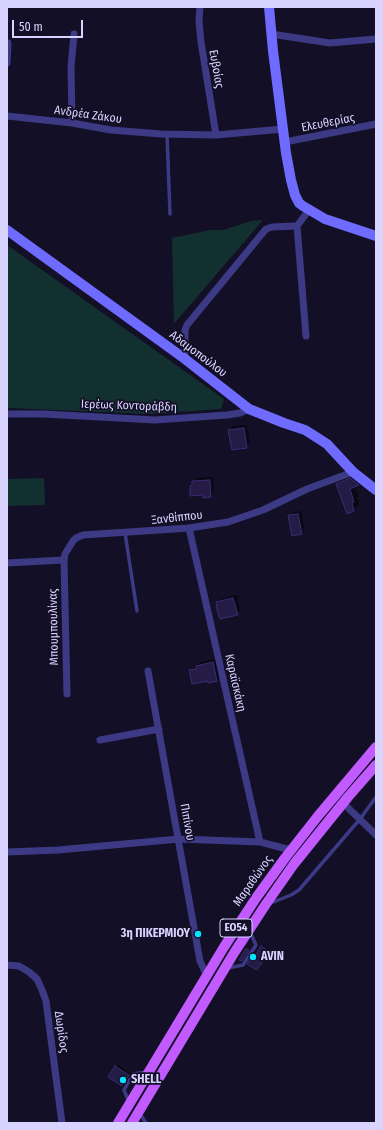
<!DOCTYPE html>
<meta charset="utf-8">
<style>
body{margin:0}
#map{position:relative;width:383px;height:1130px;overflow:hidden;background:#130f26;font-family:"Fira Sans Condensed",sans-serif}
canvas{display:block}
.frame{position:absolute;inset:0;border:8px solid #d9d4ff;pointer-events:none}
.scale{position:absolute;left:12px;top:20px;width:71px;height:18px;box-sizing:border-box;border:2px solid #d9d4ff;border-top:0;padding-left:5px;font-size:12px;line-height:14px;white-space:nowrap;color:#d9d4ff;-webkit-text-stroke:3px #130f26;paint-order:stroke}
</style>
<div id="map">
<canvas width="383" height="1130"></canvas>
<div class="frame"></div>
<div class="scale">50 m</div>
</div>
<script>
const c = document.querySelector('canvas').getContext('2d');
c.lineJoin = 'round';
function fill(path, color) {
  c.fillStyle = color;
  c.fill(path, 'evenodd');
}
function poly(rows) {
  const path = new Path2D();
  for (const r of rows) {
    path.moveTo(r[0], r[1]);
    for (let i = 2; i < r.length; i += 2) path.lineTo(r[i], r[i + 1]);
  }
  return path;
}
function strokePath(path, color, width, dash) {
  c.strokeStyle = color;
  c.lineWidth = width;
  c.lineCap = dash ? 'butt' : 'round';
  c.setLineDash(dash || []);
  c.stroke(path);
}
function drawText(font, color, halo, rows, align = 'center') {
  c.font = font + ' "Fira Sans Condensed",sans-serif';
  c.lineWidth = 3.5;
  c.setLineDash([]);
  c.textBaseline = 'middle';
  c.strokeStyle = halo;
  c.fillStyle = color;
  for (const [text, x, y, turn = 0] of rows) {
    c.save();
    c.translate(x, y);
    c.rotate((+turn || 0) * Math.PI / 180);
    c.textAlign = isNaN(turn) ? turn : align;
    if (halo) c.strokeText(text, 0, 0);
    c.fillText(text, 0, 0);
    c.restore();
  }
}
fill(poly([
 [263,220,174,324,172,238,210,230,223,230,251,221],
 [7,245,224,399,221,409,151,414,7,408],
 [44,478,45,505,7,506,7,479]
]), '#12302f');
fill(poly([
 [247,425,250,444,246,447,230,430,233,426],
 [356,473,364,479,359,484,355,486,359,496,357,498,359,504,353,510,337,484,343,478],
 [213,477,214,493,211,497,204,497,203,494,191,486,193,484,193,481,197,478],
 [301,511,305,529,302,533,289,516,293,512],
 [237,595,240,610,237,614,217,603,221,599],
 [216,659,220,677,217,681,209,680,190,671,200,662],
 [263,945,269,949,258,967,249,964,255,954,256,953,258,954],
 [118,1065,130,1073,122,1085,109,1077]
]), '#0007');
const building = poly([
 [244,428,247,448,232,450,228,430,244,428],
 [350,478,359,485,350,489,354,502,352,503,354,511,347,514,336,484,350,478],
 [210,480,211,497,203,498,203,495,190,496,190,486,192,485,192,481,210,480],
 [298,514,302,534,292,536,288,515,298,514],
 [233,598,238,615,220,619,220,617,219,617,216,606,217,606,216,602,233,598],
 [213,662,217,681,208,683,208,681,192,684,189,670,196,669,196,666,213,662],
 [261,946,269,951,257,970,247,964,254,954,256,955,261,946],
 [246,949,249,950,242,961,239,960,246,949],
 [115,1066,129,1075,122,1086,108,1077,115,1066]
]);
fill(building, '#241b47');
strokePath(building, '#3b2d73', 1);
strokePath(poly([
 [167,135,170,214],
 [125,533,137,611],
 [271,903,291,895,299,890,360,819,376,797],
 [228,968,243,965,256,945,250,932],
 [129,1102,124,1090,133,1074,146,1072],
 [139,1112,146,1123]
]), '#3d3a85', 3.5);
strokePath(poly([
 [200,7,199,21,201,42,216,135],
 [271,34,330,43,376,39],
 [7,63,8,43],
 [7,116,72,123,111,130,161,134,216,135,283,129],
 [72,123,71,67,74,34],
 [285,142,376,124],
 [297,226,306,336],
 [185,359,185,330,187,325,266,229,272,227,294,226,297,226,309,210],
 [7,414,44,414,155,420,227,415,240,413,249,409],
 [189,528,260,842],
 [7,563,64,560],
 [148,671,200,961,207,976],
 [67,694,64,560,65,554,73,541,76,538,83,535,189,528,228,522,263,510,307,489,353,472],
 [100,740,159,729],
 [343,803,376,835],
 [7,852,58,850,179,839,260,842,291,850],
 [7,965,19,966,29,972,37,979,42,990,46,1001,62,1123]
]), '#3d3a85', 7);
strokePath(poly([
 [269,7,273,51,286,153,291,180,295,195,299,203,303,206,325,219,376,236],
 [7,230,185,359,249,409,284,423,305,430,313,435,327,444,353,472,376,490]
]), '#6f6bff', 10);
strokePath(poly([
 [118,1123,224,947,256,898,285,858,318,816,376,747],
 [132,1123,234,953,266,904,294,864,327,823,348,797,376,765]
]), '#c25bff', 10);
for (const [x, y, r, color] of [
 [198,934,4,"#00e5ff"],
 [253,957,4,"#00e5ff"],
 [123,1080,4,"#00e5ff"]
]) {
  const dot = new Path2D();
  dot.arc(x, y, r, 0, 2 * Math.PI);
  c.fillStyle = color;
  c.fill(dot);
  strokePath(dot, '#130f26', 1.5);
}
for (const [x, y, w] of [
 [236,928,32]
]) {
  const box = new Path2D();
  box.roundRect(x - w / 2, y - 9, w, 18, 3);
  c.fillStyle = '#130f26';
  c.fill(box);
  strokePath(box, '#d9d4ff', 1);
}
drawText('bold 11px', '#d9d4ff', null, [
 ["ΕΟ54",236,928]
]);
drawText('12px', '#d9d4ff', '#130f26', [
 ["Ευβοίας",216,69,80],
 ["Ανδρέα Ζάκου",88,115,8],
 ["Ελευθερίας",328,123,-11],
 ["Αδαμοπούλου",198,354,37],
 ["Ιερέως Κοντοράβδη",129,406,2],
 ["Ξανθίππου",177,518,-6],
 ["Μπουμπουλίνας",54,627,-91],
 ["Καραϊσκάκη",235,683,77],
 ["Πιπίνου",187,822,80],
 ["Μαραθώνος",253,881,-55],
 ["Δωρίδος",61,1032,82]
]);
drawText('bold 12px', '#d9d4ff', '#130f26', [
 ["3η ΠΙΚΕΡΜΙΟΥ",190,934,"right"],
 ["AVIN",261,957],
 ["SHELL",131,1080]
], 'left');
</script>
